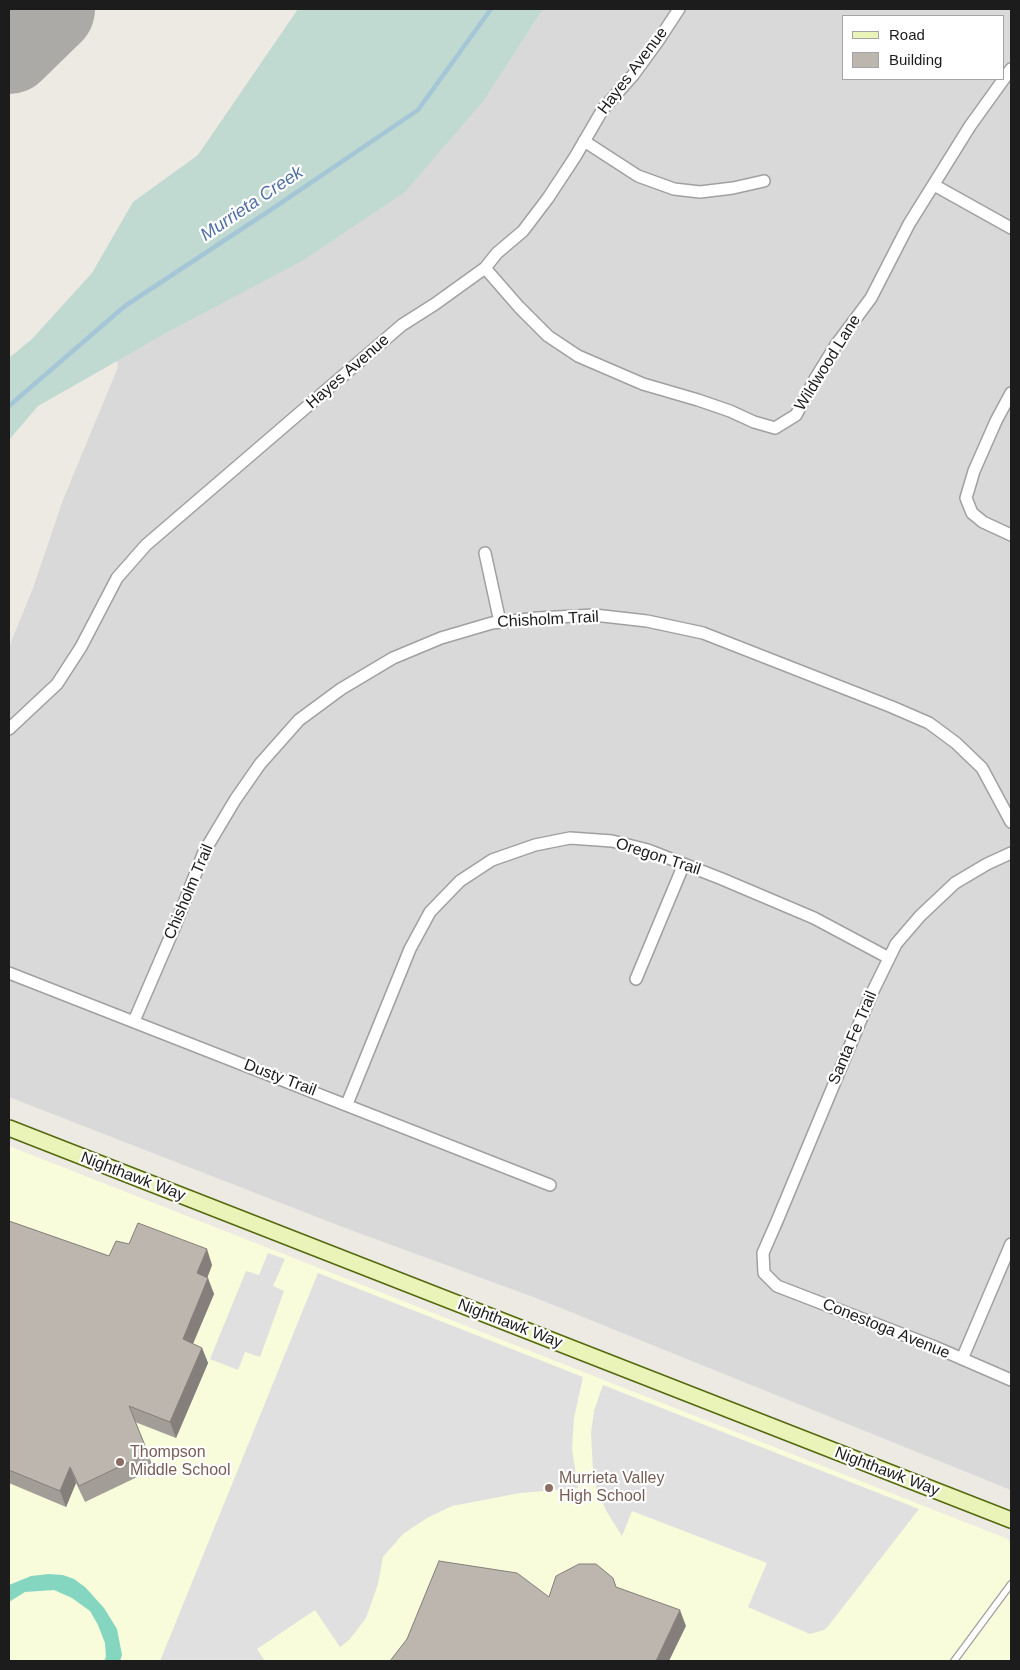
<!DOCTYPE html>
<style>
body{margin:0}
#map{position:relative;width:1020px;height:1670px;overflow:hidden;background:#eceae2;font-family:Helvetica,sans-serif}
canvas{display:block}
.frame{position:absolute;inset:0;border:10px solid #1c1c1c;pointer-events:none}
.legend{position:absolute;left:842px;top:15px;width:162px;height:65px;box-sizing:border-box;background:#fff;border:1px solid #a4a4a4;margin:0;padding:6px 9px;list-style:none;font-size:15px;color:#1c1c1c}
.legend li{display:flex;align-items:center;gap:10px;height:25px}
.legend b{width:25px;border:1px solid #a4a4a4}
</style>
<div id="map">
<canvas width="1020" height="1670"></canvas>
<div class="frame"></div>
<ul class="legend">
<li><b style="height:6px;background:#eaf4b9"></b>Road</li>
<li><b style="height:14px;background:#bcb6af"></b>Building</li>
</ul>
</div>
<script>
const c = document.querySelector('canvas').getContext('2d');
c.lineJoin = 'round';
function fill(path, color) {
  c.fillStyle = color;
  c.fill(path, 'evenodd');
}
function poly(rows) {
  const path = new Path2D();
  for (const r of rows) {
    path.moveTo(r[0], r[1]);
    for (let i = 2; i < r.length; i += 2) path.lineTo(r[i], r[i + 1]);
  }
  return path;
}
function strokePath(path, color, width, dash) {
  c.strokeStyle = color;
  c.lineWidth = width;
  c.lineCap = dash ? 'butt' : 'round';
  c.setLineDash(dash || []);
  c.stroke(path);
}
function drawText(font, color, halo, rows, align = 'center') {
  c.font = font + ' Helvetica,sans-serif';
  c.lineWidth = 4.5;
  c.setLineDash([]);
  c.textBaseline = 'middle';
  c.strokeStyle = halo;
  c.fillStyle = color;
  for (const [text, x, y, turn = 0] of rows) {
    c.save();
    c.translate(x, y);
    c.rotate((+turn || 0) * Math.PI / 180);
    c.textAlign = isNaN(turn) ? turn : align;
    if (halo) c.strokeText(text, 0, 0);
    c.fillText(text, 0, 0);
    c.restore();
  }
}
fill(poly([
 [543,9,1011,9,1011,1490,536,1298,340,1226,9,1097,9,647,33,588,63,500,118,367,117,361,177,327,485,99],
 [844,16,1004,16,1004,79,844,79]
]), '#dad9d9');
fill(poly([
 [9,1146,1008,1539,1011,1546,1011,1661,9,1661]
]), '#f8fcdb');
fill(poly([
 [298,9,543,9,485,99,405,192,302,261,177,327,38,406,9,440,9,358,32,339,92,273,133,202,198,155]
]), '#c0d9d1');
fill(poly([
 [49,1574,63,1575,74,1579,85,1587,104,1608,117,1629,122,1655,120,1661,104,1661,106,1657,105,1643,98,1625,90,1611,72,1598,54,1590,25,1592,9,1602,9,1585,31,1576]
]), '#85d6c0');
fill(poly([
 [268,1253,285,1259,273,1286,284,1291,260,1357,245,1352,238,1370,210,1359,246,1271,259,1275],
 [318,1273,583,1377,574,1418,572,1449,578,1488,520,1493,452,1506,427,1518,403,1534,383,1557,378,1584,366,1618,350,1639,340,1647,315,1610,257,1649,265,1661,160,1661],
 [603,1385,919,1509,829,1625,824,1630,810,1634,748,1607,767,1563,632,1511,622,1536,607,1512,597,1491,593,1470,591,1433,594,1411]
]), '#e0e0e0');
strokePath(poly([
 [9,406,125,306,275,207,418,110,491,9]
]), '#a5c6d7', 4.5);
strokePath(poly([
 [9,48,49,9]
]), '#abaaa6', 92);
const lane = poly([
 [954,1661,1011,1584]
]);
const street = poly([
 [584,141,638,176,674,189,700,192,733,188,764,181],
 [934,185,1011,228],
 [485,268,519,307,548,336,578,356,643,384,698,400,730,411,754,422,775,428,796,415,815,379,836,345,871,298,909,224,970,126,1011,69],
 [1011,393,996,421,974,471,966,498,972,513,983,522,1011,535],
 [485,553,500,622],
 [9,729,57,684,81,647,117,578,146,545,402,325,435,304,485,268,497,253,523,231,548,198,575,157,603,109,634,74,658,41,679,9],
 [1011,853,987,864,955,883,920,916,896,944,872,993,777,1221,763,1253,764,1273,777,1286,935,1347,1011,1380],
 [9,973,550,1185],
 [636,979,684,864],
 [134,1021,175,926,204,852,235,800,260,764,299,720,341,689,393,658,441,638,492,623,538,618,594,615,647,621,703,633,892,707,929,723,956,743,982,768,1011,822],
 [347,1104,410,949,430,912,460,881,492,860,535,845,570,838,612,841,648,850,722,879,814,918,889,958],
 [962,1359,1011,1244]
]);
const secondary = poly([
 [9,1128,1011,1520]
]);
strokePath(lane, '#a0a0a0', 8);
strokePath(street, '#a0a0a0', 14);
strokePath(secondary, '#54680d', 18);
strokePath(lane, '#fff', 5.5);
strokePath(street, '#fff', 11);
strokePath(secondary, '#eaf4b9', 15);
fill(poly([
 [9,1221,109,1256,129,1244,212,1265,207,1278,214,1294,193,1344,202,1348,208,1363,176,1438,135,1422,154,1469,85,1502,76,1483,66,1507,9,1483]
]), '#a29d96');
fill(poly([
 [207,1249,212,1265,203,1289,197,1273],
 [208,1278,214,1294,188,1355,183,1339],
 [202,1348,208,1363,176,1438,170,1422],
 [70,1467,76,1483,66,1507,60,1491],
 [680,1610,686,1626,669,1661,656,1661]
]), '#847f7a');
const building = poly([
 [9,1221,109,1256,116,1241,129,1244,138,1223,207,1249,197,1273,208,1278,183,1339,202,1348,170,1422,129,1406,148,1453,79,1486,70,1467,60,1491,9,1470,9,1221],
 [439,1561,517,1573,549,1597,556,1576,579,1564,596,1564,613,1578,616,1587,680,1610,656,1661,390,1661,407,1639,439,1561]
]);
fill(building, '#bcb6af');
strokePath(building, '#847f7a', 1);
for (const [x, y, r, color] of [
 [120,1462,5,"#8d6e63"],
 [549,1488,5,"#8d6e63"]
]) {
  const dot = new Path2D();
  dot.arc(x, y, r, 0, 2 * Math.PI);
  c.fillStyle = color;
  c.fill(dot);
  strokePath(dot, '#fff', 2);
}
drawText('16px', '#1c1c1c', '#fff', [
 ["Hayes Avenue",633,71,-53],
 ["Wildwood Lane",828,363,-58],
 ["Hayes Avenue",348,372,-41],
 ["Chisholm Trail",548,620,-3],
 ["Oregon Trail",658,857,18],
 ["Chisholm Trail",189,892,-67],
 ["Santa Fe Trail",853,1038,-67],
 ["Dusty Trail",280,1078,21],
 ["Nighthawk Way",133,1177,21],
 ["Nighthawk Way",510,1324,21],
 ["Conestoga Avenue",886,1329,22],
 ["Nighthawk Way",887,1472,21]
]);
drawText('16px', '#785e54', '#fff', [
 ["Thompson",130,1453],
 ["Middle School",130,1471],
 ["Murrieta Valley",559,1479],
 ["High School",559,1497]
], 'left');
drawText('italic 18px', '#5170a3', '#fff', [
 ["Murrieta Creek",252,204,-34]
]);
</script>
